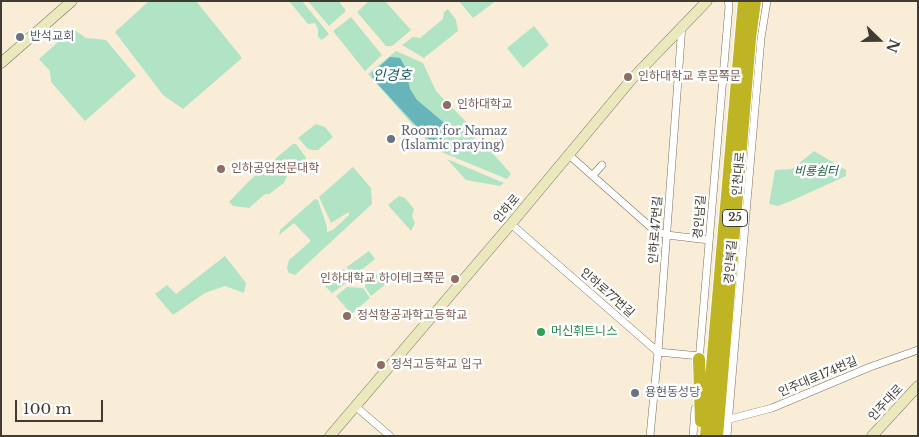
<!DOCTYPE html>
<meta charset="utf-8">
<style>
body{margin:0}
#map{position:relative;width:919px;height:437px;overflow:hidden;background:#f9edd8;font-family:"Libre Baskerville",serif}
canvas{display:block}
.frame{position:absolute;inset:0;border:2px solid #403c33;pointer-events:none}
.north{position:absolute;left:854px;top:15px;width:50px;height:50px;-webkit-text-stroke:4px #fff;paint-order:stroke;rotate:112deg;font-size:14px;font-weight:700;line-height:20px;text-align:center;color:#403c33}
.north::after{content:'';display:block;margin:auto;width:18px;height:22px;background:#403c33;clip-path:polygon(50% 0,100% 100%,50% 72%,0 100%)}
.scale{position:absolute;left:15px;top:400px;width:88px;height:22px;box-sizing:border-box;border:2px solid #403c33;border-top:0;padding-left:6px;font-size:15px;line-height:18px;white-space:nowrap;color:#403c33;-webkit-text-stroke:4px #fff;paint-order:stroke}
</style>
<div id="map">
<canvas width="919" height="437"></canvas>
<div class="frame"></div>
<div class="north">N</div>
<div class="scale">100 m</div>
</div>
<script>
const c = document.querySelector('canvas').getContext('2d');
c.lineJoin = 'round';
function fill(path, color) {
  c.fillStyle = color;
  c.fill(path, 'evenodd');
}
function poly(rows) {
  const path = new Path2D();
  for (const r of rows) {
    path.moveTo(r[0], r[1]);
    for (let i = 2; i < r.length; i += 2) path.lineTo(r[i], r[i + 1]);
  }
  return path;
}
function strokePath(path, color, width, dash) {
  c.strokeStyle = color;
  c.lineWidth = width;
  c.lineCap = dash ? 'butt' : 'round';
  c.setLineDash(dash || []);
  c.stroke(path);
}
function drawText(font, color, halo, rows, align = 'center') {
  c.font = font + ' "Libre Baskerville","Noto Sans KR",serif';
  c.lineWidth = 5;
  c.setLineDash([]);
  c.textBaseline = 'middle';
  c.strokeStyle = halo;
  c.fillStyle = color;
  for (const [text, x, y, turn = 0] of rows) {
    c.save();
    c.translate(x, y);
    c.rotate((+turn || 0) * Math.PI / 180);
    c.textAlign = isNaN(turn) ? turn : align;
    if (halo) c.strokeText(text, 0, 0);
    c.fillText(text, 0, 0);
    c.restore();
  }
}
fill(poly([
 [149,1,196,1,242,58,183,109,163,95,115,32],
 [289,1,302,1,329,34,322,40,318,37,318,29,315,23,308,24],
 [308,1,339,1,346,11,329,26],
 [369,1,385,1,411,30,392,46,386,46,357,12],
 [459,1,496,1,473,18],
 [448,9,456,20,458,31,424,58,402,45,413,37,420,38,443,19,444,12],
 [351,17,382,55,365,71,333,31],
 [534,26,549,45,523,68,507,48],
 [73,29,86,38,106,40,136,76,85,121,51,82,50,71,39,59],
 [396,51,423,63,436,91,478,134,473,140,479,147,484,143,511,174,507,179,434,149,368,74],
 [316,124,325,127,333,137,318,150,313,150,308,149,298,138],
 [293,144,296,144,305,156,308,163,304,168,299,171,293,169,288,174,284,183,269,194,265,194,249,208,233,206,229,202,251,179],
 [814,151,846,170,846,176,791,201,778,206,769,204,775,170,792,169],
 [447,159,504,183,500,186,466,180],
 [353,167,371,188,372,204,295,275,289,273,287,268,289,260,311,241,294,223,279,235,280,230,315,199,318,200,327,227,327,232,333,230,349,215,349,212,331,223,319,197],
 [399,196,405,198,414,209,412,216,415,223,411,231,388,205],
 [369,251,375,259,350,279,347,267],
 [225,256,246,283,244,293,225,286,205,293,173,315,155,294,167,285,176,294],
 [344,269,349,281,332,293,325,286],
 [374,270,386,284,371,296,365,287,365,278],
 [347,287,363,288,370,298,351,314,336,296]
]), '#b1e3c5');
fill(poly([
 [390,57,400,58,405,67,410,89,417,100,448,126,432,143,373,79,372,73]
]), '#67b5ba');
const street = poly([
 [569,155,655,231,667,235,709,240],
 [593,175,602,165],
 [511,224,658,352,700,356],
 [699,361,729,6,728,1],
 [355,406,390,436],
 [726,420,772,408,870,367,918,350],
 [650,436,658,352,682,25],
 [693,436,695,409],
 [727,436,761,38,767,1]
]);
const secondary = poly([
 [1,63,72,1],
 [330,436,511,224,631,80,707,1],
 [872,436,918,386]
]);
const highway = poly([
 [699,359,701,421],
 [706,436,744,1],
 [717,436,750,38,755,1]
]);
strokePath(street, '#7a705d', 8);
strokePath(secondary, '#7a705d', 11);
strokePath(highway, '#fff', 14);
strokePath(street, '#fff', 7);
strokePath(secondary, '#ece8bd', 10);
strokePath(highway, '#beb424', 12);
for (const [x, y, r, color] of [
 [20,37,5,"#6b7280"],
 [628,77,5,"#8d6e63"],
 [447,105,5,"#8d6e63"],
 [391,139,5,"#6b7280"],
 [221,169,5,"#8d6e63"],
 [455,279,5,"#8d6e63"],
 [347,316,5,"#8d6e63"],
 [541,332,5,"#2e9e5b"],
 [381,365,5,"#8d6e63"],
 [635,393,5,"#6b7280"]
]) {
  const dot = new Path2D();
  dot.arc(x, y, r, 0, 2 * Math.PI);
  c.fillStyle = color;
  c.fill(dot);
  strokePath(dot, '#fff', 2);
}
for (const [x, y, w] of [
 [735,218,25]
]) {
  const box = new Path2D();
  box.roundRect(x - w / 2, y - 8.5, w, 17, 4);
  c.fillStyle = '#fff';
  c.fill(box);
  strokePath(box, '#403c33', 1);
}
drawText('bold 11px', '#403c33', null, [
 ["25",735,218]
]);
drawText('12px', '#5b616d', '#fff', [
 ["반석교회",30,37],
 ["Room for Namaz",401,132],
 ["(Islamic praying)",401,146],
 ["용현동성당",645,393]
], 'left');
drawText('12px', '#785e54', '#fff', [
 ["인하대학교 후문쪽문",638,77],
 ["인하대학교",457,105],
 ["인하공업전문대학",231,169],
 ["인하대학교 하이테크쪽문",445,279,"right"],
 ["정석항공과학고등학교",357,316],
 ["정석고등학교 입구",391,365]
], 'left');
drawText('italic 12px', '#226443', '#fff', [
 ["비룡쉼터",816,172]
]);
drawText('12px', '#403c33', '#fff', [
 ["인천대로",739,174,-85],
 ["인하로",507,209,-50],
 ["경인남길",700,217,-85],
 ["인하로47번길",656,230,-86],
 ["경인북길",731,262,-85],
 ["인하로77번길",607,293,41],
 ["인주대로174번길",818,377,-23],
 ["인주대로",886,403,-47]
]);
drawText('12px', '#27864d', '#fff', [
 ["머신휘트니스",551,332]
], 'left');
drawText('italic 14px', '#14585c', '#fff', [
 ["인경호",392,76]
]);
</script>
